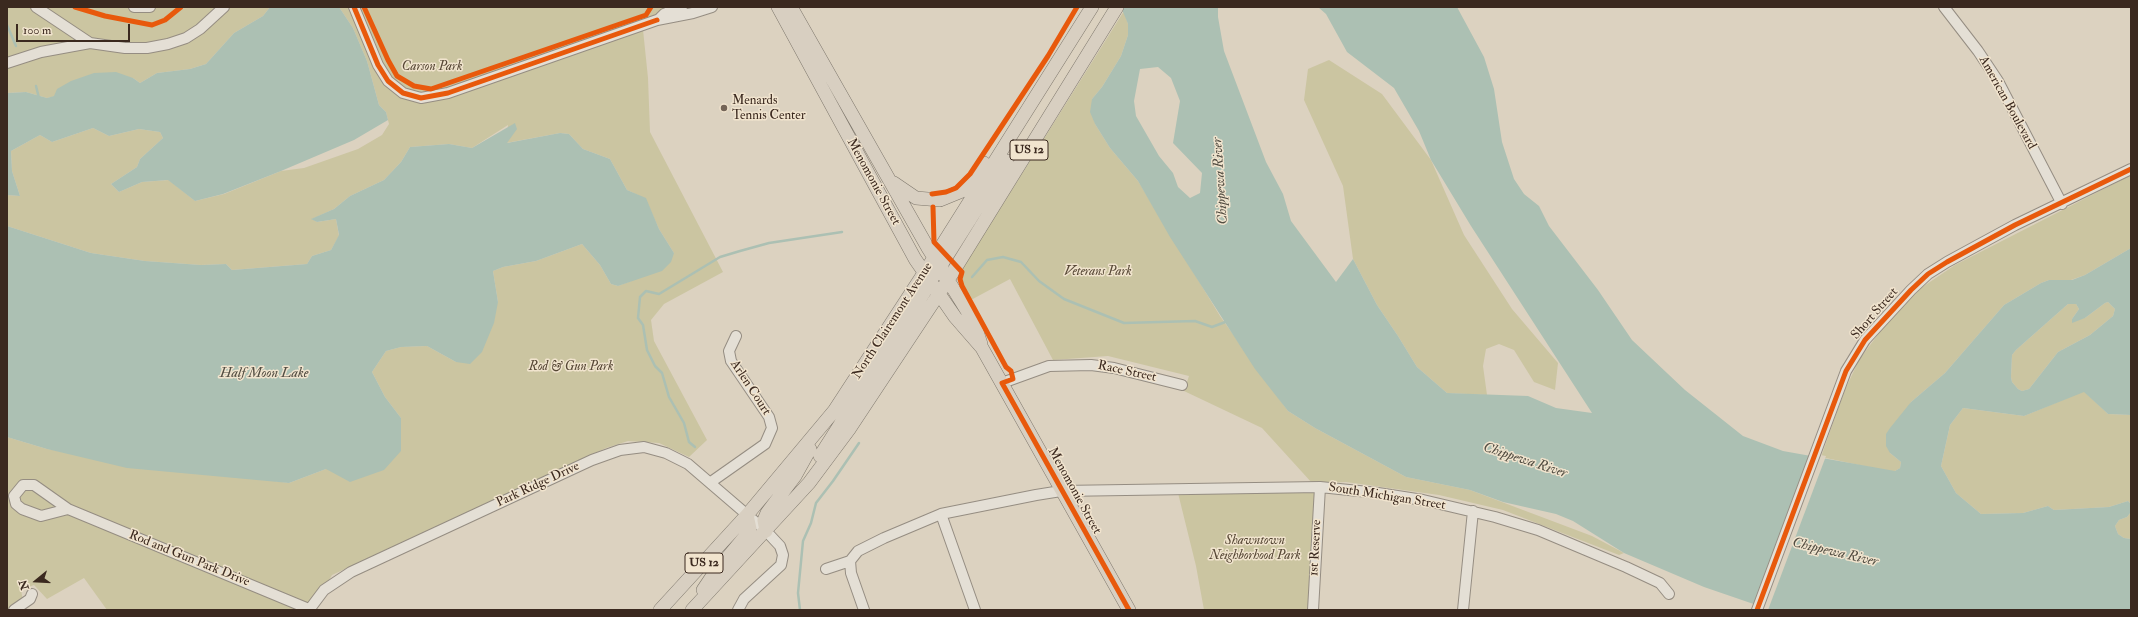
<!DOCTYPE html>
<style>
body{margin:0}
#map{position:relative;width:2138px;height:617px;overflow:hidden;background:#dcd2c0;font-family:"IM FELL Double Pica",serif}
canvas{display:block}
.frame{position:absolute;inset:0;border:8px solid #3b291f;pointer-events:none}
.north{position:absolute;left:16px;top:561px;width:40px;height:40px;-webkit-text-stroke:3px #f1e4ce;paint-order:stroke;rotate:252deg;font-size:11px;font-weight:700;line-height:16px;text-align:center;color:#3b291f}
.north::after{content:'';display:block;margin:auto;width:14px;height:18px;background:#3b291f;clip-path:polygon(50% 0,100% 100%,50% 72%,0 100%)}
.scale{position:absolute;left:16px;top:24px;width:114px;height:18px;box-sizing:border-box;border:2px solid #3b291f;border-top:0;padding-left:5px;font-size:12px;line-height:14px;white-space:nowrap;color:#3b291f;-webkit-text-stroke:3px #f1e4ce;paint-order:stroke}
</style>
<div id="map">
<canvas width="2138" height="617"></canvas>
<div class="frame"></div>
<div class="north">N</div>
<div class="scale">100 m</div>
</div>
<script>
const c = document.querySelector('canvas').getContext('2d');
c.lineJoin = 'round';
function fill(path, color) {
  c.fillStyle = color;
  c.fill(path, 'evenodd');
}
function poly(rows) {
  const path = new Path2D();
  for (const r of rows) {
    path.moveTo(r[0], r[1]);
    for (let i = 2; i < r.length; i += 2) path.lineTo(r[i], r[i + 1]);
  }
  return path;
}
function strokePath(path, color, width, dash) {
  c.strokeStyle = color;
  c.lineWidth = width;
  c.lineCap = dash ? 'butt' : 'round';
  c.setLineDash(dash || []);
  c.stroke(path);
}
function drawText(font, color, halo, rows, align = 'center') {
  c.font = font + ' "IM FELL Double Pica",serif';
  c.lineWidth = 3;
  c.setLineDash([]);
  c.textBaseline = 'middle';
  c.strokeStyle = halo;
  c.fillStyle = color;
  for (const [text, x, y, turn = 0] of rows) {
    c.save();
    c.translate(x, y);
    c.rotate((+turn || 0) * Math.PI / 180);
    c.textAlign = isNaN(turn) ? turn : align;
    if (halo) c.strokeText(text, 0, 0);
    c.fillText(text, 0, 0);
    c.restore();
  }
}
fill(poly([
 [7,7,270,7,263,16,234,33,206,64,190,69,157,73,140,83,133,78,47,98,26,92,7,93],
 [339,7,665,7,666,10,642,20,648,78,650,132,723,272,664,304,651,320,654,341,707,440,689,457,659,443,628,441,606,448,332,575,312,610,107,610,84,578,47,599,34,585,21,590,23,601,7,610,7,437,47,449,289,483,326,469,401,418,385,397,372,372,386,351,401,347,427,346,456,362,498,302,493,271,503,267,536,261,582,244,600,265,611,284,618,286,631,281,674,253,659,229,649,207,640,196,627,190,610,159,583,149,569,134,560,133,506,143,508,125,472,148,449,144,410,147,401,162,384,180,350,196,334,209,312,219,317,222,336,219,339,236,331,250,312,256,307,264,232,270,226,264,201,265,145,261,91,253,7,226,7,195,20,196,12,171,11,151,40,135,52,142,93,128,109,136,139,129,160,132,163,138,140,159,137,167,111,184,119,192,142,182,169,180,195,201,224,194,281,171,304,168,358,149,382,135,389,124,386,112,379,105,367,61,353,28],
 [1124,11,1128,24,1128,35,1121,56,1102,87,1092,99,1095,124,1110,148,1138,181,1220,316,1288,411,1315,428,1406,477,1470,490,1592,536,1624,553,1619,555,1503,510,1439,495,1346,482,1312,483,1262,428,1184,391,1189,376,1108,356,1053,360,1010,279,969,301,960,283,961,271],
 [1329,60,1382,94,1431,160,1464,235,1512,309,1558,363,1555,390,1534,382,1514,350,1499,344,1486,349,1483,366,1487,395,1447,393,1417,367,1398,336,1377,305,1353,259,1343,186,1304,100,1308,69],
 [2131,175,2131,248,2085,275,2071,280,2049,280,2041,283,2004,305,1945,373,1911,402,1890,453,1901,462,1900,468,1895,471,1888,471,1821,457,1844,392,1859,360,1882,329,1921,288,1955,265],
 [2108,302,2115,309,2113,316,2090,335,2058,352,2029,389,2022,391,2018,389,2012,382,2011,377,2012,355,2016,350,2068,304,2076,304,2079,309,2072,319,2085,318,2105,303],
 [2084,391,2108,414,2131,415,2131,504,2128,501,2109,507,2054,510,2048,506,2023,513,1981,514,1956,493,1941,466,1950,425,1963,408,2024,416],
 [1320,487,1313,610,1204,610,1196,566,1177,489],
 [2131,512,2131,539,2124,538,2118,534,2115,526,2119,520,2127,517]
]), '#cbc5a1');
fill(poly([
 [270,7,339,7,353,28,367,61,379,105,386,112,388,120,354,140,281,171,223,194,195,201,168,180,142,182,119,192,111,184,137,167,140,159,163,138,160,132,139,129,109,136,93,128,52,142,40,135,11,151,12,171,20,196,7,195,7,93,26,92,47,98,54,96,57,89,71,81,94,73,116,72,133,78,140,83,157,73,190,69,206,64,234,33,263,16],
 [1121,7,1218,7,1218,17,1224,51,1266,162,1283,194,1291,221,1336,282,1353,259,1377,305,1398,336,1417,367,1447,393,1528,396,1556,408,1592,413,1471,226,1431,160,1419,131,1394,88,1347,52,1326,14,1318,7,1457,7,1484,57,1494,89,1502,142,1514,179,1524,194,1539,206,1549,226,1598,290,1632,340,1685,390,1743,436,1783,451,1895,471,1900,468,1901,462,1890,453,1886,446,1886,434,1890,428,1911,402,1945,373,2004,305,2041,283,2049,280,2072,280,2085,275,2131,248,2131,415,2108,414,2084,392,2024,416,1963,408,1950,425,1941,466,1956,493,1981,514,2023,513,2048,506,2054,510,2109,507,2128,501,2131,504,2131,512,2127,517,2119,520,2115,526,2118,534,2124,538,2131,539,2131,610,1771,610,1704,587,1624,553,1573,521,1556,514,1503,502,1470,490,1406,477,1315,428,1288,411,1255,369,1170,237,1138,181,1110,148,1095,124,1090,112,1092,99,1102,87,1121,56,1128,35,1128,24],
 [1158,67,1171,78,1180,101,1173,143,1202,173,1200,193,1190,198,1178,187,1173,173,1159,156,1136,116,1134,101,1140,69],
 [2108,302,2115,309,2113,316,2090,335,2058,352,2029,389,2022,391,2018,389,2012,382,2011,377,2012,355,2016,350,2068,304,2076,304,2079,309,2072,319,2072,323,2085,318,2105,303],
 [515,123,517,129,507,143,560,133,569,134,583,149,610,159,627,190,646,198,659,229,674,253,671,262,662,271,618,286,611,284,600,265,582,244,536,261,503,267,493,271,498,302,494,323,482,352,470,364,456,362,427,346,401,347,386,351,372,372,385,397,401,418,401,451,384,470,350,482,326,469,289,483,127,468,47,449,7,437,7,226,91,253,145,261,201,265,226,264,232,270,307,264,312,256,331,250,339,235,336,219,317,222,311,219,334,209,350,196,384,180,401,162,410,147,449,144,472,148]
]), '#acc0b3');
fill(poly([
 [1810,453,1826,456,1768,610,1765,610,1753,606]
]), '#dcd2c0');
strokePath(poly([
 [7,25,16,46],
 [36,86,39,98],
 [972,277,987,260,1003,257,1021,262,1039,281,1064,299,1124,323,1195,321,1212,327,1228,321],
 [695,447,689,442,684,423,669,397,662,373,655,366,647,350,643,325,638,318,640,297,646,291,659,294,720,257,740,251,769,243,842,232],
 [800,610,798,593,803,541,811,523,816,503,833,481,859,443]
]), '#acc0b3', 2.5);
const minor = poly([
 [36,7,90,43,125,48,147,48,168,44,186,38,200,29,224,7],
 [134,7,150,7],
 [354,7,378,65,388,81,403,93,421,98,448,93,657,20,693,13,712,7],
 [1944,7,1978,51,1998,81,2062,204],
 [660,18,664,14,682,7],
 [7,63,41,52,90,43],
 [1002,383,1049,366,1091,365,1114,368,1182,385],
 [711,482,765,444,772,428,769,417,731,361,729,351,736,336],
 [68,509,41,516,22,509,16,504,14,496,23,485,34,485,68,509,309,609],
 [941,514,975,610],
 [850,561,851,573,864,610],
 [826,569,850,561,858,551,884,538,941,514,1036,495,1061,491,1320,487,1378,493,1423,500,1495,517,1538,530,1626,567,1660,583,1669,594],
 [14,610,30,599,32,594],
 [309,610,324,590,351,572,592,460,620,450,644,447,666,453,688,464,766,531,780,546,783,555,781,565,744,599,738,610],
 [1313,610,1320,487],
 [1463,610,1473,511],
 [1757,610,1846,371,1865,340,1911,290,1928,274,1947,262,2015,225,2131,169]
]);
const major = poly([
 [778,7,915,259,955,317,982,348,1129,610],
 [791,7,928,248,974,322,981,344],
 [894,183,916,198,940,200,962,191,972,181,984,163],
 [939,274,943,262,1007,161],
 [820,456,925,291,931,274],
 [766,531,764,520,767,513,795,476,810,449],
 [703,590,713,575,748,533,750,529,747,515],
 [660,610,747,515,834,411,939,250,1092,7],
 [692,610,809,483,850,428,948,280,1117,7]
]);
strokePath(minor, '#958d82', 12);
strokePath(major, '#7e776c', 14);
strokePath(minor, '#e4dfd5', 10);
strokePath(major, '#d8cfc1', 13);
strokePath(poly([
 [75,7,105,16,152,25,165,20,181,7],
 [354,7,378,65,388,81,403,93,421,98,448,93,657,20],
 [364,7,388,60,397,76,414,86,431,89,646,15,651,7],
 [932,194,946,192,956,188,970,174,1048,56,1077,7],
 [933,207,934,242,962,272,960,279,962,286,1006,367,1011,371,1013,379,1002,383,1129,610],
 [1757,610,1846,371,1865,340,1911,290,1928,274,1947,262,2015,225,2131,169]
]), '#e8590c', 5);
for (const [x, y, r, color] of [
 [724,108,4,"#736457"]
]) {
  const dot = new Path2D();
  dot.arc(x, y, r, 0, 2 * Math.PI);
  c.fillStyle = color;
  c.fill(dot);
  strokePath(dot, '#f1e4ce', 1.5);
}
for (const [x, y, w] of [
 [1029,150,38],
 [704,563,38]
]) {
  const box = new Path2D();
  box.roundRect(x - w / 2, y - 10, w, 20, 3);
  c.fillStyle = '#f1e4ce';
  c.fill(box);
  strokePath(box, '#3b291f', 1);
}
drawText('bold 12px', '#3b291f', null, [
 ["US 12",1029,150],
 ["US 12",704,563]
]);
drawText('italic 13px', '#554634', '#f1e4ce', [
 ["Carson Park",432,67],
 ["Veterans Park",1098,272],
 ["Rod & Gun Park",571,367],
 ["Shawntown",1255,541],
 ["Neighborhood Park",1255,556]
]);
drawText('13px', '#3b291f', '#f1e4ce', [
 ["Menards",732,101],
 ["Tennis Center",732,116]
], 'left');
drawText('13px', '#3b291f', '#f1e4ce', [
 ["American Boulevard",2007,103,61],
 ["Menomonie Street",873,182,61],
 ["Short Street",1875,314,-49],
 ["North Clairemont Avenue",893,321,-57],
 ["Race Street",1127,372,12],
 ["Arlen Court",750,388,57],
 ["Park Ridge Drive",538,485,-25],
 ["Menomonie Street",1074,491,61],
 ["South Michigan Street",1387,497,9],
 ["1st Reserve",1316,548,-87],
 ["Rod and Gun Park Drive",189,559,22]
]);
drawText('italic 14px', '#524d42', '#f1e4ce', [
 ["Chippewa River",1221,181,-94],
 ["Half Moon Lake",264,374],
 ["Chippewa River",1525,461,18],
 ["Chippewa River",1835,553,13]
]);
</script>
